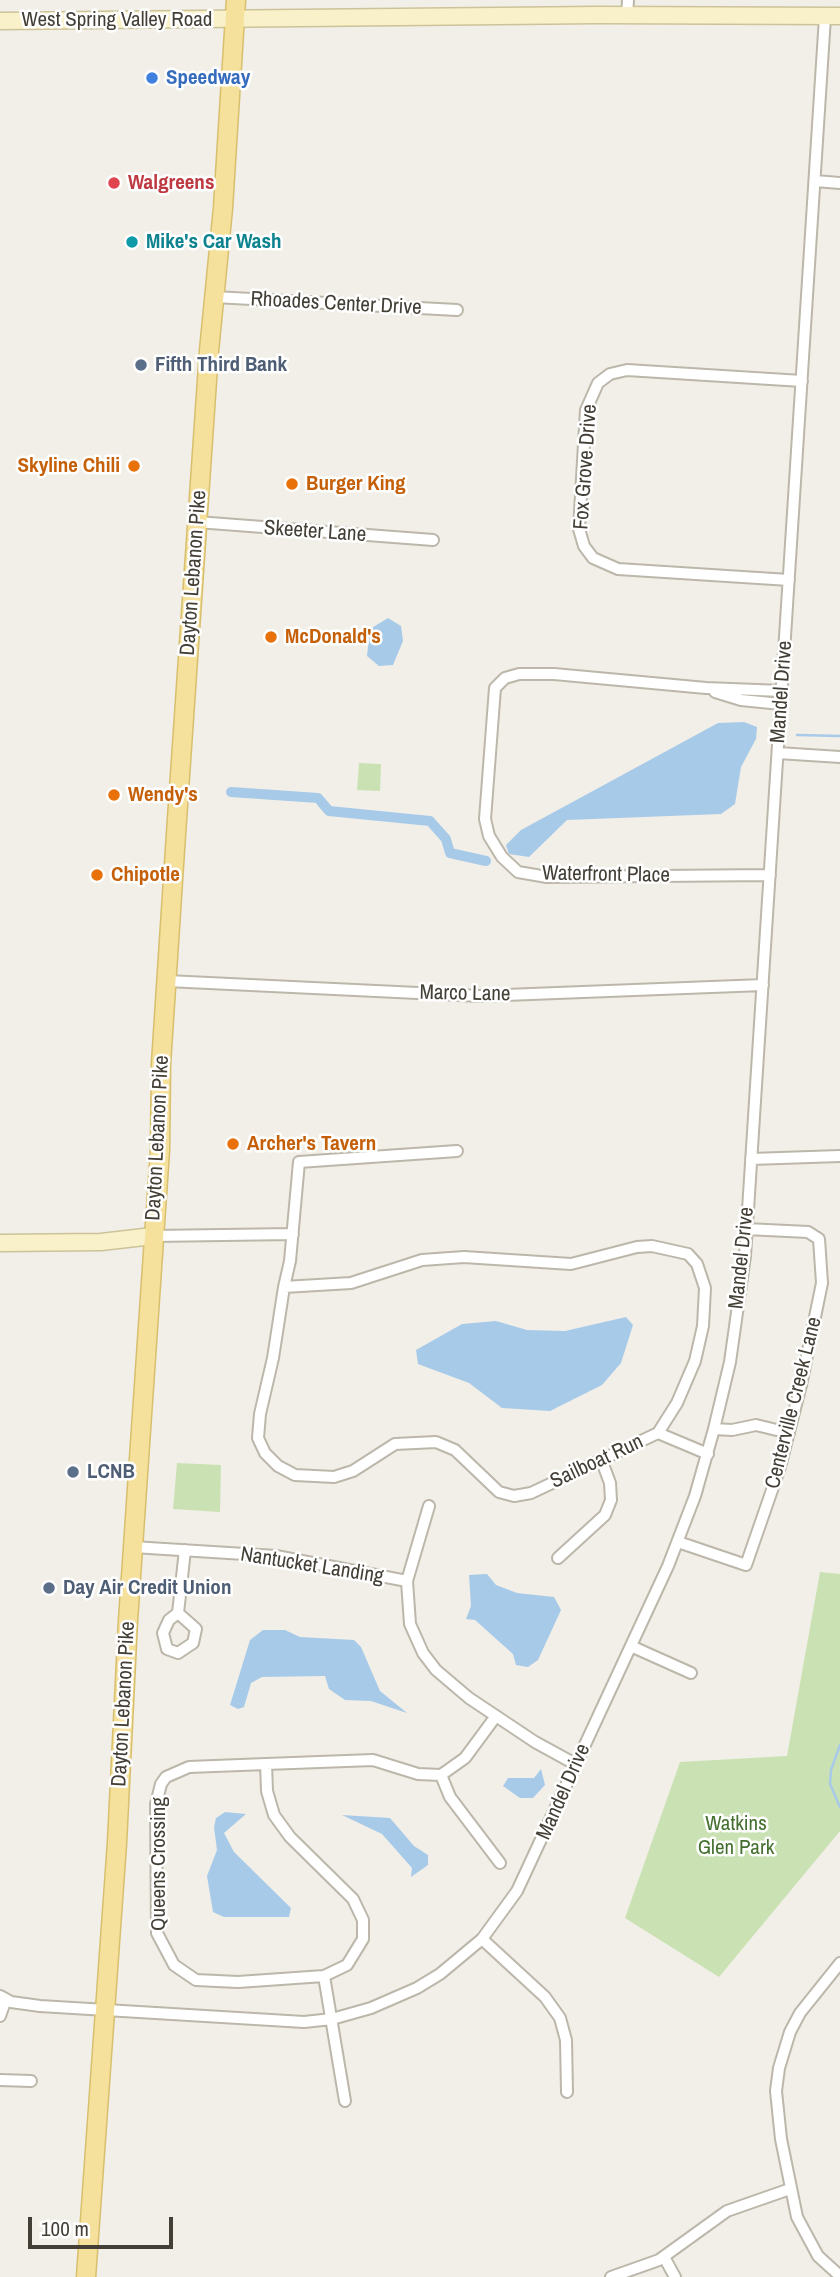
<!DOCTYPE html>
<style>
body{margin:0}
#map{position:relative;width:840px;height:2277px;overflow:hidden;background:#f1efe7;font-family:"Archivo Narrow",sans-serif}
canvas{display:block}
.scale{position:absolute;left:28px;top:2217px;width:145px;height:32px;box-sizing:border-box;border:4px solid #443f36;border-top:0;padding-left:9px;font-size:21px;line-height:24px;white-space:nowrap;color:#443f36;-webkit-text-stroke:5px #fff;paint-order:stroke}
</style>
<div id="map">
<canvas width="840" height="2277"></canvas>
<div class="scale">100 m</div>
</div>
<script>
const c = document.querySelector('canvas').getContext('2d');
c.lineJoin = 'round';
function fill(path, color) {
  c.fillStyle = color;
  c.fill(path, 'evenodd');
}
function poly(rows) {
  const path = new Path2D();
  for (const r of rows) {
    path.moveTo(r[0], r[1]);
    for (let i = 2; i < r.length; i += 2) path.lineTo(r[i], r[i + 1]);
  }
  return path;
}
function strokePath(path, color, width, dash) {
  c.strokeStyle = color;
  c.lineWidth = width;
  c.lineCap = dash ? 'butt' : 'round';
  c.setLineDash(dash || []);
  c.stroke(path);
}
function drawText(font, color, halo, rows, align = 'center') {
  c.font = font + ' "Archivo Narrow",sans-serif';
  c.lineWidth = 5;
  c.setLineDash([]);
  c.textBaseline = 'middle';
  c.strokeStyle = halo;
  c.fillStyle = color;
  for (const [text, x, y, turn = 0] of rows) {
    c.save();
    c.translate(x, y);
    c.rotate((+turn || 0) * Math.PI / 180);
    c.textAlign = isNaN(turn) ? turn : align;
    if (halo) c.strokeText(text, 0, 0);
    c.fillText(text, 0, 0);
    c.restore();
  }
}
fill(poly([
 [359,763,381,764,380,791,357,790],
 [177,1463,221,1465,220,1512,173,1509],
 [820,1572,840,1574,840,1831,719,1977,625,1918,680,1762,787,1756]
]), '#cae2b3');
fill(poly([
 [388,618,401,626,403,641,393,665,379,666,367,656,370,629],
 [744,722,757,727,756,739,741,767,735,804,721,814,567,820,529,857,509,854,506,845,521,830,718,723],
 [626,1317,633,1325,621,1363,602,1385,550,1411,502,1408,469,1383,418,1364,416,1350,462,1324,496,1321,527,1330,565,1331],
 [487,1574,496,1585,517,1593,554,1597,561,1610,538,1660,528,1667,516,1665,513,1654,475,1620,466,1619,471,1606,469,1575],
 [263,1630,285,1630,300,1637,354,1640,361,1647,380,1691,407,1713,371,1701,345,1700,329,1689,325,1676,262,1677,251,1683,244,1707,238,1709,230,1705,250,1640],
 [541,1769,545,1785,533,1798,520,1798,503,1786,508,1778,534,1778],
 [225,1812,246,1814,224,1833,234,1852,291,1908,289,1917,224,1917,213,1912,207,1876,217,1850,214,1827,216,1818],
 [342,1815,390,1818,414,1846,428,1855,428,1865,411,1877,412,1868,382,1834]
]), '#a8cae9');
strokePath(poly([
 [797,735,840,736],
 [840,1745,831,1770,830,1784,840,1807]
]), '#a8cae9', 2.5);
strokePath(poly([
 [231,792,318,798,329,811,430,821,446,839,450,853,486,861]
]), '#a8cae9', 10);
const street = poly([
 [627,16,628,0],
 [815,181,840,183],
 [214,297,457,310],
 [197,522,433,540],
 [789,580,618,569,593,558,584,546,579,529,586,410,598,383,610,374,627,370,802,381],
 [715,692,741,700,781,704],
 [778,753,840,757],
 [770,875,547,877,518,872,502,857,489,836,485,819,495,688,505,678,519,674,554,674,706,688,782,691],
 [167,981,480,996,763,985],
 [751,1159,840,1156],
 [153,1236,293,1234],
 [284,1287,351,1283,422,1260,464,1257,571,1264,637,1247,652,1246,688,1254,697,1264,705,1288,703,1326,695,1361,677,1403,658,1433,531,1493,514,1496,499,1492,455,1450,436,1442,395,1444,353,1471,334,1477,295,1475,278,1466,265,1453,258,1438,260,1414,273,1358,284,1287,290,1261,299,1162,457,1151],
 [714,1429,732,1430,756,1425,789,1433],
 [658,1433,708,1454],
 [429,1506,407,1581,410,1624,423,1653,436,1670,469,1698,535,1742,577,1765],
 [678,1542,746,1565,780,1467,801,1385,822,1283,819,1239,808,1232,746,1229],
 [133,1547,276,1556,407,1581],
 [558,1558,605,1515,611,1500,610,1483,601,1459],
 [178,1613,196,1629,193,1643,178,1653,167,1649,163,1633,169,1620,178,1613,185,1550],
 [633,1647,691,1673],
 [266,1764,267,1791,274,1815,290,1837,353,1899,363,1920,363,1939,347,1965,324,1976,238,1982,196,1980,174,1965,157,1933,156,1804,161,1784,166,1777,189,1767,266,1764,373,1760,418,1774,441,1775,465,1758,496,1716],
 [441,1775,450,1797,500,1863],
 [482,1939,545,1997,560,2018,566,2040,567,2092],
 [840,1963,800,2013,790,2032,779,2068,776,2091,781,2139,797,2217,818,2256,840,2276],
 [324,1976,345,2101],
 [0,1996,11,2002,40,2006,304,2022,332,2019,371,2008,417,1988,440,1974,482,1939,517,1891,668,1566,695,1496,714,1429,730,1362,745,1256,825,17],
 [0,2016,6,1999],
 [0,2080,31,2081],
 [664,2257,675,2277],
 [611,2277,659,2260,727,2211,790,2189]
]);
const secondary = poly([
 [0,21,598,15,840,16],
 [0,1243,101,1242,153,1236]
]);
const primary = poly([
 [86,2277,117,1843,128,1621,160,1150,161,1064,176,834,209,351,223,208,236,0]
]);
strokePath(street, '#bcb7aa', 14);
strokePath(secondary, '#cdc39a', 19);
strokePath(primary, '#d8bf6e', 21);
strokePath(street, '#fff', 10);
strokePath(secondary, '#f9f1c9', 16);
strokePath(primary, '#f5e19c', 18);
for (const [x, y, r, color] of [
 [152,78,7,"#3f7fe0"],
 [114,183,7,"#e0444e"],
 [132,242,7,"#0f9aa8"],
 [141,365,7,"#5c6f8a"],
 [134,466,7,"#e8710a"],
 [292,484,7,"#e8710a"],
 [271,637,7,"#e8710a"],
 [114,795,7,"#e8710a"],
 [97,875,7,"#e8710a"],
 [233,1144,7,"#e8710a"],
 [73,1472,7,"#5c6f8a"],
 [49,1588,7,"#5c6f8a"]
]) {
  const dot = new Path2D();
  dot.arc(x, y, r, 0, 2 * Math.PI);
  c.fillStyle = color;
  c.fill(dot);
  strokePath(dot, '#fff', 2.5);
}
drawText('21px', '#443f36', '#fff', [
 ["West Spring Valley Road",117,20],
 ["Rhoades Center Drive",336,304,3],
 ["Fox Grove Drive",586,467,-86],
 ["Skeeter Lane",315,532,4],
 ["Dayton Lebanon Pike",194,573,-86],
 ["Mandel Drive",782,692,-86],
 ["Waterfront Place",606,875,1],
 ["Marco Lane",465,994,1],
 ["Dayton Lebanon Pike",158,1138,-87],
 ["Mandel Drive",742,1258,-84],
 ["Centerville Creek Lane",794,1403,-76],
 ["Sailboat Run",597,1462,-25],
 ["Nantucket Landing",312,1566,9],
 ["Dayton Lebanon Pike",124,1704,-87],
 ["Mandel Drive",564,1792,-66],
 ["Queens Crossing",159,1864,-90]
]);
drawText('bold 21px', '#366cbe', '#fff', [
 ["Speedway",166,78]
], 'left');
drawText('bold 21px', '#be3a42', '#fff', [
 ["Walgreens",128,183]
], 'left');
drawText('bold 21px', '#0d838f', '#fff', [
 ["Mike's Car Wash",146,242]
], 'left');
drawText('bold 21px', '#4e5e75', '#fff', [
 ["Fifth Third Bank",155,365],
 ["LCNB",87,1472],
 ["Day Air Credit Union",63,1588]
], 'left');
drawText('bold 21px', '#c56008', '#fff', [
 ["Skyline Chili",120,466,"right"],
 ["Burger King",306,484],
 ["McDonald's",285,637],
 ["Wendy's",128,795],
 ["Chipotle",111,875],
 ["Archer's Tavern",247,1144]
], 'left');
drawText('21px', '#44702f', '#fff', [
 ["Watkins",736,1824],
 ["Glen Park",736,1848]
]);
</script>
